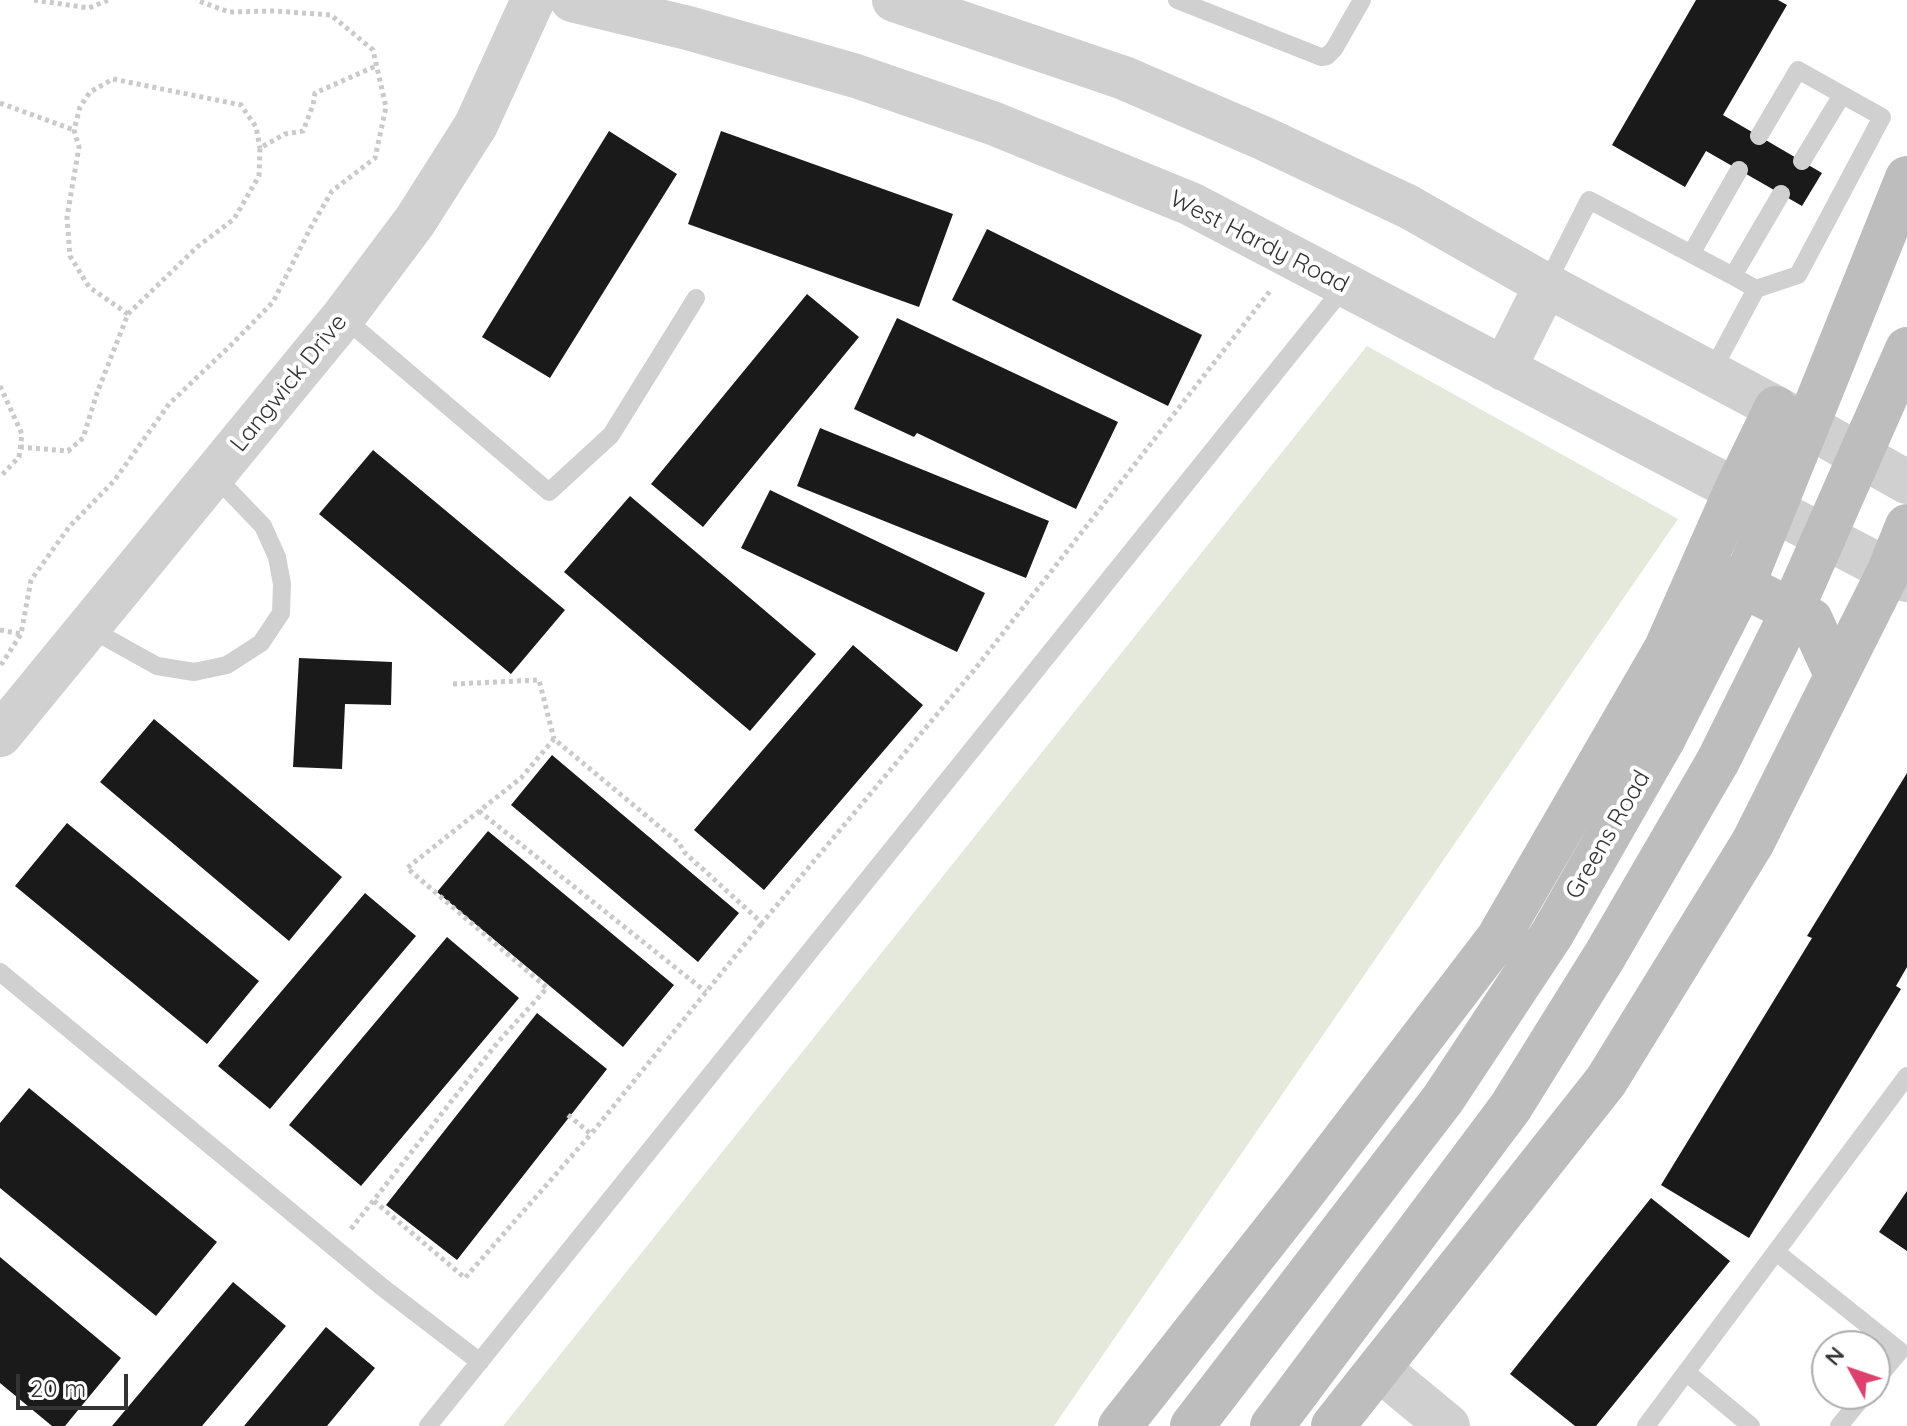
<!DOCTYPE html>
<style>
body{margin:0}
#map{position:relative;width:1907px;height:1426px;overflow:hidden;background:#fff;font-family:Quicksand,sans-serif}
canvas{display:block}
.north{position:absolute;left:1811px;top:1330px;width:80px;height:80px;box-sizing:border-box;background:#fff;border:2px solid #adadad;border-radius:50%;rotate:310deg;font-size:22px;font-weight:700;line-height:32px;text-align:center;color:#333}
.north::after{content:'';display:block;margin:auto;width:28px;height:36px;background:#de416d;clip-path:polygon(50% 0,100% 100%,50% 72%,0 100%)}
.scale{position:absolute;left:16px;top:1374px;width:112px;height:36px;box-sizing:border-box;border:4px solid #333;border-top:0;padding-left:10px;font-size:24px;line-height:28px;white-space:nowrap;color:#333;-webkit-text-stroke:6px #fff;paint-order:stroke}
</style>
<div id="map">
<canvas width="1907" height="1426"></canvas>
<div class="north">N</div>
<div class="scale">20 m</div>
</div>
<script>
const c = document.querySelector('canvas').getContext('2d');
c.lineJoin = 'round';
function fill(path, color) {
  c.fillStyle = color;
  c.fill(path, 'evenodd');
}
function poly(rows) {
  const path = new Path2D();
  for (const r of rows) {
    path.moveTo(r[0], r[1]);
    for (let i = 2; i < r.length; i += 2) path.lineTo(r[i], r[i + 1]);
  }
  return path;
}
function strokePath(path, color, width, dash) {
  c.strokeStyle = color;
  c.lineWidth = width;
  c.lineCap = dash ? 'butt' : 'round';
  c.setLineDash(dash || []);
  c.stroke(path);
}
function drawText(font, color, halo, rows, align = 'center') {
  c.font = font + ' Quicksand,sans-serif';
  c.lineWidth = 8;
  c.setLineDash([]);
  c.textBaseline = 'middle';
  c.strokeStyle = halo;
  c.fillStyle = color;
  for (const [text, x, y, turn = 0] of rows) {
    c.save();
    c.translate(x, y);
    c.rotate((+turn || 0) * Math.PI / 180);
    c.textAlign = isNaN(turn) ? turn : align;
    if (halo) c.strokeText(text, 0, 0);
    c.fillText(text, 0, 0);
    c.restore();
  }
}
fill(poly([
 [1367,346,1678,519,1054,1426,503,1426]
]), '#e5e9dc');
fill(poly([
 [1696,0,1778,0,1787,5,1723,115,1822,173,1802,206,1706,151,1685,187,1612,145],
 [609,131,677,174,550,378,482,337],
 [721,131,953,214,919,307,688,224],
 [987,229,1202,335,1168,406,952,300],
 [807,294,859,337,703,527,651,484],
 [897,318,1118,422,1076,509,917,433,914,437,854,409],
 [820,428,1049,521,1026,578,797,486],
 [373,450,565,610,511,674,319,514],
 [770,490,985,593,957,652,741,548],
 [630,496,816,654,750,731,564,572],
 [853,645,923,705,764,890,694,830],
 [299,658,392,662,391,705,345,704,342,769,293,767],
 [154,719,342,877,289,941,100,782],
 [552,755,739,913,698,962,511,805],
 [1907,773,1907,967,1896,986,1901,989,1749,1238,1661,1185,1812,938,1807,936],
 [67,823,259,981,207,1044,15,886],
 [488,831,674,985,623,1047,437,892],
 [365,893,416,936,270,1109,218,1066],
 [447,937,519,998,361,1186,289,1125],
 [537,1013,607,1069,457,1260,386,1205],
 [29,1088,217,1242,156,1316,0,1188,0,1123],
 [1907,1191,1907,1251,1879,1232],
 [1651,1198,1730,1261,1596,1426,1575,1426,1510,1374],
 [0,1257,121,1358,65,1426,52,1426,0,1383],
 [233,1282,286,1326,202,1426,112,1426],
 [326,1327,375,1368,327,1426,244,1426]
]), '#1a1a1a');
strokePath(poly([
 [34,0,89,8,108,0],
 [0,103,74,130],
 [128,314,89,287,70,256,67,217,79,147,74,130,80,107,90,92,113,79,241,105,256,127,260,148],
 [0,386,22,434,19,457,0,477],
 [20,447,68,451,83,438,97,393,128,314,197,247,234,219,259,176,260,148,285,134,303,131,313,105,315,93,376,66],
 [0,630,21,634],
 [1,665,21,634,31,580,69,527,114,481,169,404,232,344,273,302,311,227,332,191,375,158,386,107,373,50,331,15,275,11,229,12,196,0],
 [453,684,539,680,554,739],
 [479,811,706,992],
 [568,1115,591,1134,762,923],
 [374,1201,465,1278,591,1134],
 [351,1229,498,1042,547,988,407,868,521,778,554,739,679,843,684,852,762,923,975,669,1270,291]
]), '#cacaca', 5, [4, 4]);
strokePath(poly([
 [1177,0,1321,57,1327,56,1334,49,1362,0],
 [1802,161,1842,95],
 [1691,254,1739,170],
 [1733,276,1781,194],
 [1546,285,1589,200,1733,276,1756,289,1711,373],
 [1756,289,1798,275,1882,117,1798,70,1759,136],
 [343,317,549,492,611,435,696,298],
 [87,627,157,666,194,672,227,665,261,643,281,613,282,584,277,557,263,526,214,475],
 [0,972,382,1287,480,1362],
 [1776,1252,1900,1351,1875,1381],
 [1686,1372,1751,1426],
 [428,1426,1345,286],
 [1646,1426,1907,1076],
 [1839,1426,1865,1394]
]), '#d0d0d0', 18);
strokePath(poly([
 [572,0,688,28,856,76,995,124,1191,204,1907,580],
 [894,0,1124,78,1265,139,1409,207,1546,285,1776,408,1907,482],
 [1504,369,1546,285],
 [0,735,343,317,415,221,476,125,533,0],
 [1379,1369,1448,1426]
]), '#d0d0d0', 44);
strokePath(poly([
 [1710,586,1727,578,1811,620,1836,675],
 [1120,1426,1301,1196,1498,938,1666,648,1736,490,1776,408],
 [1192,1426,1443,1099,1552,934,1664,738],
 [1272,1426,1510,1108,1604,957,1718,761],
 [1333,1426,1606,1081,1753,842,1889,571,1907,526]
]), '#bdbdbd', 44);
strokePath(poly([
 [1664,738,1746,578,1907,178],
 [1718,761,1784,628,1907,349]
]), '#bdbdbd', 44);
drawText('24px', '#333', '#fff', [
 ["West Hardy Road",1259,242,27],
 ["Langwick Drive",289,383,-51],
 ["Greens Road",1608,835,-60]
]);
</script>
